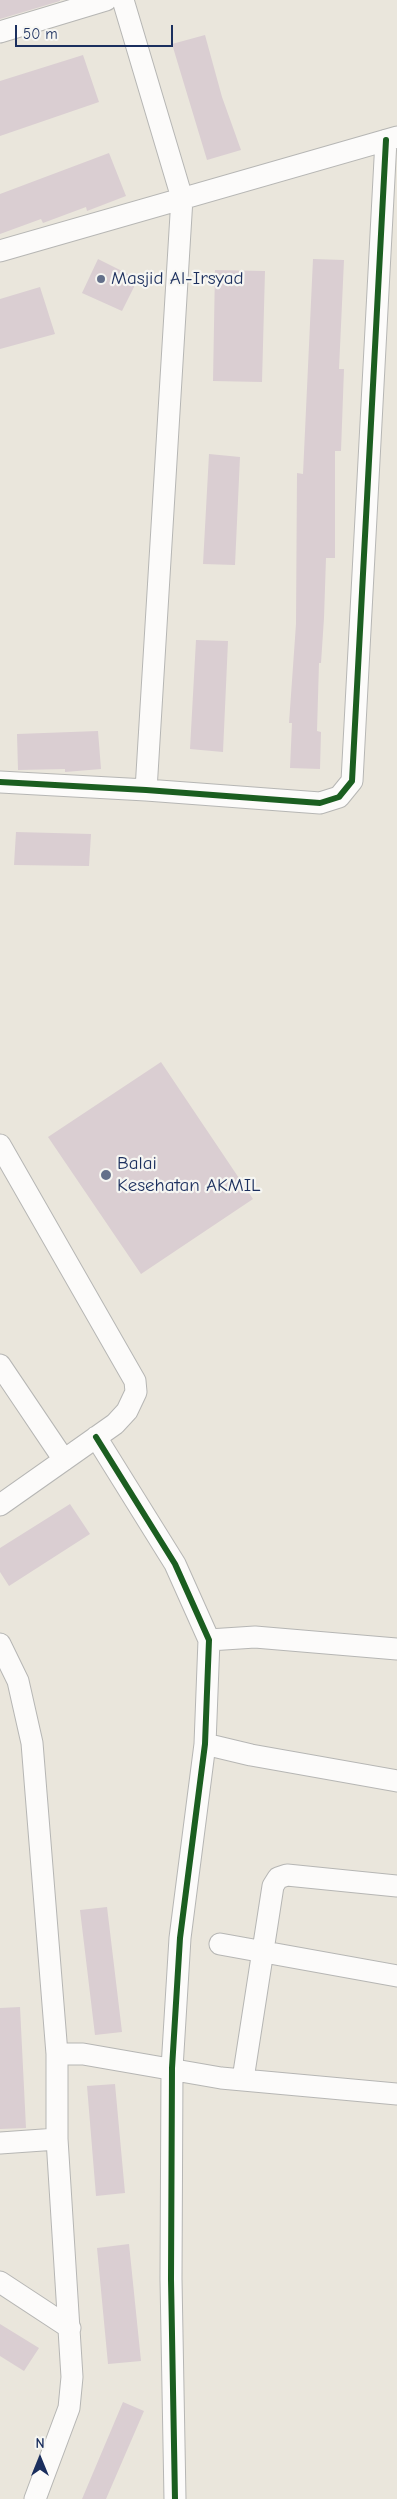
<!DOCTYPE html>
<style>
body{margin:0}
#map{position:relative;width:397px;height:2499px;overflow:hidden;background:#eae6dc;font-family:"Comic Neue",sans-serif}
canvas{display:block}
.north{position:absolute;left:15px;top:2434px;width:50px;height:50px;-webkit-text-stroke:4px #f6f6f2;paint-order:stroke;rotate:0deg;font-size:14px;font-weight:700;line-height:20px;text-align:center;color:#1b2f5e}
.north::after{content:'';display:block;margin:auto;width:18px;height:22px;background:#1b2f5e;clip-path:polygon(50% 0,100% 100%,50% 72%,0 100%)}
.scale{position:absolute;left:15px;top:25px;width:158px;height:22px;box-sizing:border-box;border:2px solid #1b2f5e;border-top:0;padding-left:6px;font-size:15px;line-height:18px;white-space:nowrap;color:#1b2f5e;-webkit-text-stroke:4px #f6f6f2;paint-order:stroke}
</style>
<div id="map">
<canvas width="397" height="2499"></canvas>
<div class="north">N</div>
<div class="scale">50 m</div>
</div>
<script>
const c = document.querySelector('canvas').getContext('2d');
c.lineJoin = 'round';
function fill(path, color) {
  c.fillStyle = color;
  c.fill(path, 'evenodd');
}
function poly(rows) {
  const path = new Path2D();
  for (const r of rows) {
    path.moveTo(r[0], r[1]);
    for (let i = 2; i < r.length; i += 2) path.lineTo(r[i], r[i + 1]);
  }
  return path;
}
function strokePath(path, color, width, dash) {
  c.strokeStyle = color;
  c.lineWidth = width;
  c.lineCap = dash ? 'butt' : 'round';
  c.setLineDash(dash || []);
  c.stroke(path);
}
function drawText(font, color, halo, rows, align = 'center') {
  c.font = font + ' "Comic Neue",sans-serif';
  c.lineWidth = 4.5;
  c.setLineDash([]);
  c.textBaseline = 'middle';
  c.strokeStyle = halo;
  c.fillStyle = color;
  for (const [text, x, y, turn = 0] of rows) {
    c.save();
    c.translate(x, y);
    c.rotate((+turn || 0) * Math.PI / 180);
    c.textAlign = isNaN(turn) ? turn : align;
    if (halo) c.strokeText(text, 0, 0);
    c.fillText(text, 0, 0);
    c.restore();
  }
}
fill(poly([
 [0,0,60,0,60,1,0,19],
 [205,35,222,97,241,150,207,160,172,44],
 [83,55,99,102,0,136,0,81],
 [109,153,126,196,87,211,86,207,43,223,41,219,0,234,0,194],
 [98,259,138,279,122,311,82,293],
 [313,259,344,260,339,369,344,369,341,451,335,451,335,558,326,558,324,618,321,663,319,663,317,731,321,732,320,769,290,768,292,723,289,723,296,624,297,473,303,474],
 [215,270,265,271,262,382,213,381],
 [40,287,55,334,0,349,0,299],
 [209,454,240,457,235,565,203,564],
 [196,640,228,641,223,752,190,749],
 [98,731,101,769,65,772,65,769,18,770,17,734],
 [16,832,91,834,89,866,14,865],
 [161,1062,253,1199,141,1274,48,1137],
 [70,1504,90,1534,9,1586,0,1572,0,1548],
 [107,1907,122,2032,95,2035,80,1910],
 [20,2007,26,2128,0,2129,0,2008],
 [115,2084,125,2193,96,2196,87,2086],
 [129,2244,141,2361,108,2364,97,2248],
 [0,2324,39,2348,24,2371,0,2356],
 [123,2402,144,2411,106,2499,82,2499]
]), '#daced2');
const minor = poly([
 [123,0,182,198,146,790],
 [0,32,106,0],
 [0,251,397,137],
 [0,782,146,790,320,803,339,797,352,781,386,140],
 [0,1145,135,1381,136,1392,127,1411,115,1424,0,1505],
 [0,1365,64,1460],
 [96,1437,175,1564,209,1640,205,1744,180,1938,172,2068,171,2279,175,2499],
 [209,1640,255,1637,397,1649],
 [0,1644,18,1681,32,1743,57,2054,83,2054,221,2078,397,2094],
 [205,1744,251,1755,397,1781],
 [220,1944,397,1976],
 [243,2079,273,1886,278,1878,287,1875,397,1886],
 [0,2143,57,2139],
 [0,2282,70,2328],
 [35,2499,69,2408,72,2377,57,2139,57,2054]
]);
strokePath(minor, '#b6b6b4', 23);
strokePath(minor, '#fcfbfa', 21);
strokePath(poly([
 [0,782,146,790,320,803,339,797,352,781,386,140],
 [96,1437,175,1564,209,1640,205,1744,180,1938,172,2068,171,2279,175,2499]
]), '#1b5e20', 6);
for (const [x, y, r, color] of [
 [101,279,5,"#636f8a"],
 [106,1175,6,"#636f8a"]
]) {
  const dot = new Path2D();
  dot.arc(x, y, r, 0, 2 * Math.PI);
  c.fillStyle = color;
  c.fill(dot);
  strokePath(dot, '#f6f6f2', 2);
}
drawText('19px', '#1b2f5e', '#f6f6f2', [
 ["Masjid Al-Irsyad",111,279],
 ["Balai",117,1164],
 ["Kesehatan AKMIL",117,1186]
], 'left');
</script>
